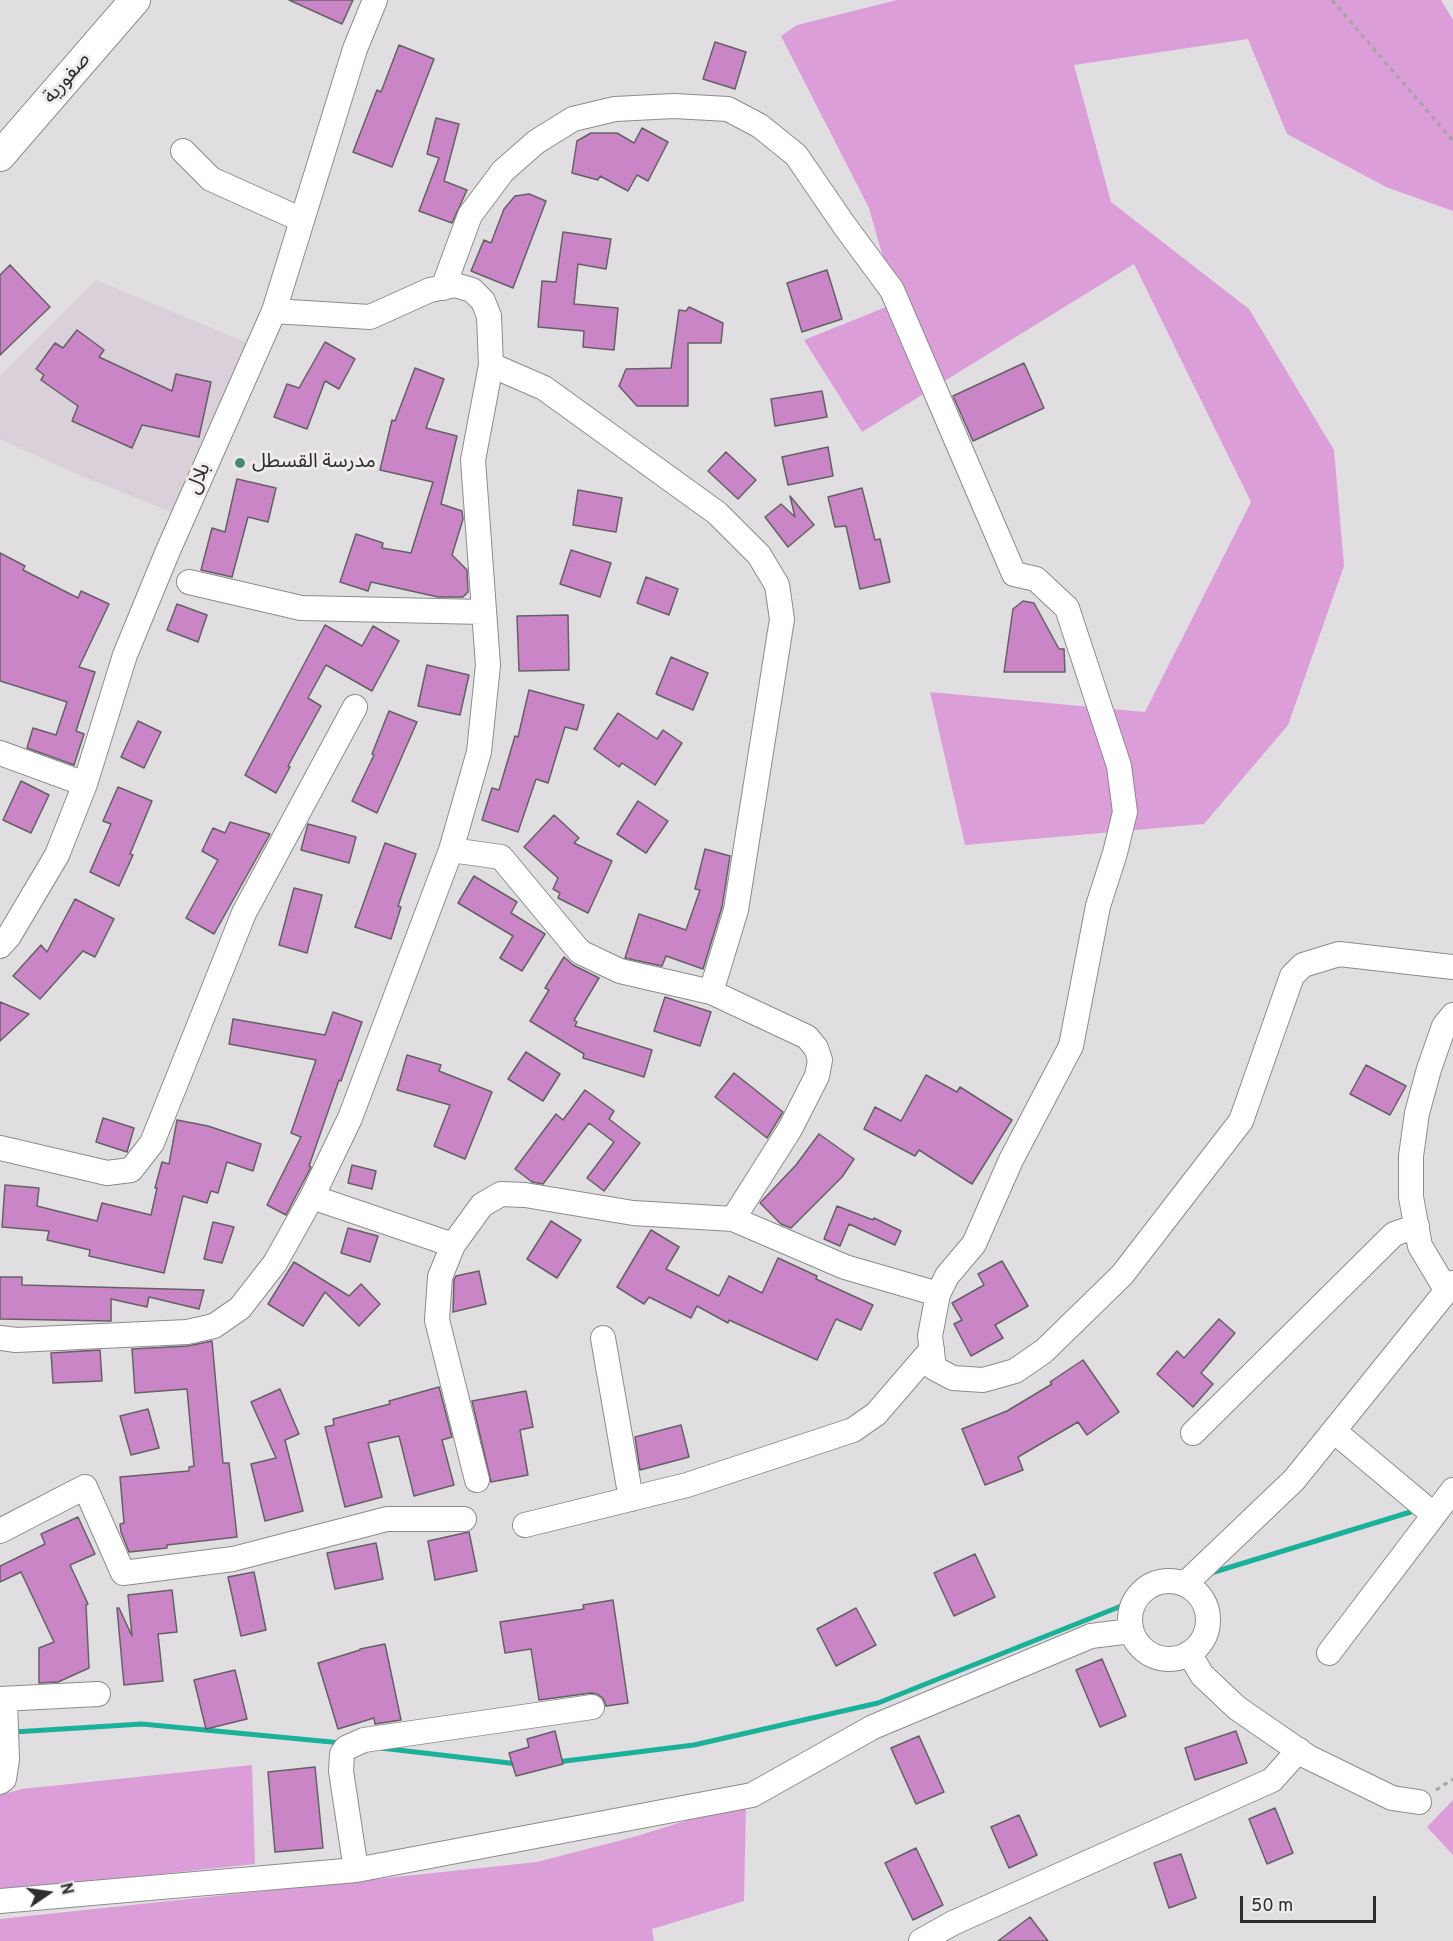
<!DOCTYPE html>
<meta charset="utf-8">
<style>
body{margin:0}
#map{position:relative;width:1453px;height:1941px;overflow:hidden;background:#e1dee1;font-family:Overpass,sans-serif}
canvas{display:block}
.north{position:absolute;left:18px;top:1863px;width:60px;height:60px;-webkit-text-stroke:4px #efebee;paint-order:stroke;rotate:77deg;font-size:16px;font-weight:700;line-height:24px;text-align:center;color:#2e2d2e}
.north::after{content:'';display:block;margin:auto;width:21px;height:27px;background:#2e2d2e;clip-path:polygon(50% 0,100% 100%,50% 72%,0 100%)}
.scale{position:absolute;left:1240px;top:1896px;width:136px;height:27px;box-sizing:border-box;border:3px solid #2e2d2e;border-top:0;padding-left:8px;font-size:18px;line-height:21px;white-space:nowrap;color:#2e2d2e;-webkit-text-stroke:4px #efebee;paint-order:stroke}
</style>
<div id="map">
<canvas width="1453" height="1941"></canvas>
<div class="north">N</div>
<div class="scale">50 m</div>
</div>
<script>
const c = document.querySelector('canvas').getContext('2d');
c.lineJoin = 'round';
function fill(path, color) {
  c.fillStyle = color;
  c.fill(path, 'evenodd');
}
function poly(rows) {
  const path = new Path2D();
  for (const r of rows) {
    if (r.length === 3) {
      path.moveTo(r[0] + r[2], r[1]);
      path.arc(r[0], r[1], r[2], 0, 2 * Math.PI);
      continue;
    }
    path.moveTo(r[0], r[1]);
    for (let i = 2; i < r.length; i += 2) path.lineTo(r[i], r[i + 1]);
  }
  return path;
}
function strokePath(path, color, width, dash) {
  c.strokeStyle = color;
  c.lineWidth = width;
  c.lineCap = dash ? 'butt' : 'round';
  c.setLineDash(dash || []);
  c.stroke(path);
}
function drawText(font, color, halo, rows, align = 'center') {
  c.font = font + ' Overpass,"Noto Sans Arabic",sans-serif';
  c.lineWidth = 6;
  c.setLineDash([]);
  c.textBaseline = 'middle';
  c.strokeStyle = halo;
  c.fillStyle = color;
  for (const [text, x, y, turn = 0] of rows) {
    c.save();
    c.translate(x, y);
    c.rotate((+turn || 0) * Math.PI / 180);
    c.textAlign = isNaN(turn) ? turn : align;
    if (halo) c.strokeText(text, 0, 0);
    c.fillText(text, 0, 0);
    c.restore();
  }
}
fill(poly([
 [96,280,250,344,171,512,74,473,0,439,0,376]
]), '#dad0d9');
fill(poly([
 [897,0,1441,0,1453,20,1453,211,1386,187,1287,134,1248,39,1074,65,1111,202,1249,309,1334,450,1344,566,1288,725,1204,824,965,845,930,692,1145,712,1251,502,1134,264,862,432,804,340,896,303,869,208,781,36,797,25],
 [252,1765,255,1864,0,1891,0,1795,22,1789],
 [1453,1800,1453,1855,1427,1827],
 [746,1802,744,1901,652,1929,654,1941,0,1941,0,1919,537,1862,637,1836]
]), '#db9ed8');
strokePath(poly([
 [1211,1573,1417,1510],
 [14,1732,142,1724,342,1743],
 [381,1748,518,1764],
 [557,1762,694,1745,878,1703,1179,1583]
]), '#1ab198', 5);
const building = poly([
 [289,0,353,0,342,24,289,0],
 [715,42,746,52,735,89,703,79,715,42],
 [399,45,434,59,392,167,353,152,377,90,381,92,399,45],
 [436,118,459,124,444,181,467,190,452,223,419,211,439,158,427,154,436,118],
 [642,128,668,142,648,181,637,175,628,191,600,176,598,180,572,173,577,141,591,133,617,133,634,143,642,128],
 [529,194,546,201,513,288,471,271,484,240,491,243,504,209,515,196,529,194],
 [563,232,611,239,606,269,578,264,574,304,618,308,614,350,583,347,584,331,538,327,542,281,556,282,563,232],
 [10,265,50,307,0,355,0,275,10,265],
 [827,270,842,319,802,332,787,283,827,270],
 [689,307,723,323,721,343,688,343,688,406,637,406,619,386,626,369,671,368,679,310,686,311,689,307],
 [77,330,104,350,99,357,172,391,176,374,211,382,199,437,142,425,132,448,72,421,78,406,41,380,44,375,36,369,55,343,63,348,77,330],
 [325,342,355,359,339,389,325,381,307,429,274,417,287,384,299,388,325,342],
 [1024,363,1044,408,973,441,953,396,1024,363],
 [415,368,444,379,426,428,457,436,441,504,462,511,463,519,452,555,467,570,468,592,463,597,438,597,371,582,368,591,340,582,356,534,383,543,382,548,411,553,433,482,380,470,392,420,395,421,415,368],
 [822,391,827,417,775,426,771,399,822,391],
 [828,447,833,476,788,485,782,457,828,447],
 [726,452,756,480,738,499,708,471,726,452],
 [237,479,276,488,268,522,248,517,232,577,201,570,212,528,225,532,237,479],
 [862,488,875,540,880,539,890,582,860,589,846,526,835,527,828,497,862,488],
 [578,490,622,498,616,532,573,525,578,490],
 [790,496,814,525,788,547,765,517,781,504,795,517,790,496],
 [571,550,611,563,600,597,560,584,571,550],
 [0,553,25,566,23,570,78,598,81,591,109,604,79,667,95,672,76,731,84,734,74,765,27,748,33,728,56,735,67,702,0,681,0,553],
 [646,577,678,589,669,615,637,603,646,577],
 [1023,601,1034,603,1059,649,1064,649,1065,672,1004,672,1013,609,1023,601],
 [177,604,207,615,198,642,167,630,177,604],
 [568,615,569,670,519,671,517,616,568,615],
 [325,625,362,646,373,626,399,641,372,691,326,665,308,698,321,706,288,766,290,767,276,793,245,775,325,625],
 [671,657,708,673,693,710,656,694,671,657],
 [427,665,469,675,460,715,418,706,427,665],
 [529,690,584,705,577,730,565,727,548,783,536,779,518,832,482,820,492,788,499,790,515,736,518,737,529,690],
 [389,711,417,722,377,813,352,801,374,755,372,754,389,711],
 [618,713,657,739,663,730,682,743,655,785,622,763,619,767,594,749,618,713],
 [138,721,161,732,144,768,121,757,138,721],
 [21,781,49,795,31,833,3,820,21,781],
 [118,787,152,801,130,854,133,855,119,886,90,872,111,824,103,821,118,787],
 [638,801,668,821,646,853,617,834,638,801],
 [554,815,579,838,574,843,612,861,588,913,558,898,560,893,553,889,558,878,524,847,554,815],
 [230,822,270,834,214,934,186,918,218,860,202,851,213,828,225,833,230,822],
 [308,824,356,837,349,863,301,850,308,824],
 [385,843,416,854,398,906,401,907,391,939,355,927,385,843],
 [705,849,730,856,722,907,703,969,666,956,662,966,625,958,639,914,686,930,700,890,695,889,705,849],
 [474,876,517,902,511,913,545,934,522,971,500,958,513,936,458,903,474,876],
 [294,888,322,895,307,953,279,945,294,888],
 [75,899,114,919,95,957,83,951,40,999,13,976,41,945,47,952,75,899],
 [564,957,573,965,599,978,574,1020,577,1022,575,1026,652,1050,644,1077,583,1058,584,1054,530,1021,549,990,545,988,564,957],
 [665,997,711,1012,700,1046,654,1031,665,997],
 [0,1002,29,1014,0,1041,0,1002],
 [333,1012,362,1022,341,1081,339,1080,309,1166,311,1167,286,1215,267,1205,301,1137,291,1133,316,1060,229,1044,233,1019,325,1035,333,1012],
 [526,1052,560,1074,543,1101,508,1079,526,1052],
 [407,1055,441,1065,439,1071,492,1092,465,1159,434,1146,450,1105,397,1090,407,1055],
 [1366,1065,1406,1086,1390,1115,1350,1094,1366,1065],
 [734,1073,783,1112,767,1138,715,1097,734,1073],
 [926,1075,957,1092,960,1087,1012,1120,972,1184,919,1150,915,1156,864,1129,875,1107,901,1121,926,1075],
 [585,1090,614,1111,609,1119,640,1143,604,1191,587,1178,614,1142,589,1123,543,1184,532,1182,515,1169,556,1114,563,1120,585,1090],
 [103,1118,134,1128,127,1152,96,1142,103,1118],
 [177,1120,208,1126,261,1144,253,1171,227,1162,218,1193,211,1191,207,1203,183,1196,164,1273,89,1256,90,1250,47,1240,49,1231,2,1227,5,1185,39,1188,37,1206,97,1221,102,1203,151,1215,157,1188,155,1188,162,1162,169,1164,177,1120],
 [819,1134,854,1159,842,1177,791,1228,781,1224,760,1203,796,1165,819,1134],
 [352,1165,376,1171,372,1189,348,1183,352,1165],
 [837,1206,873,1220,874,1218,901,1231,895,1245,849,1224,840,1246,824,1239,837,1206],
 [551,1221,581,1240,557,1278,527,1259,551,1221],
 [213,1222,234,1227,222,1263,204,1259,213,1222],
 [348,1228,378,1236,370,1262,341,1253,348,1228],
 [651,1230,679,1247,666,1269,719,1296,729,1276,762,1293,778,1258,817,1276,816,1279,873,1305,861,1330,836,1319,817,1360,729,1320,728,1323,697,1306,691,1318,649,1297,644,1304,617,1287,651,1230],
 [1002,1261,1028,1306,995,1325,1003,1338,971,1356,954,1324,962,1320,952,1303,984,1285,978,1274,1002,1261],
 [294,1262,349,1296,361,1284,380,1304,359,1326,325,1292,303,1326,268,1304,294,1262],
 [479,1271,486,1304,453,1312,454,1280,456,1276,479,1271],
 [0,1277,22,1277,22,1285,204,1290,199,1309,149,1297,147,1307,111,1299,111,1321,0,1319,0,1277],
 [1219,1319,1235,1333,1201,1373,1213,1384,1193,1407,1157,1374,1177,1351,1184,1358,1219,1319],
 [212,1341,223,1463,229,1463,237,1537,167,1545,167,1548,129,1552,121,1532,120,1524,124,1523,120,1477,189,1471,189,1467,194,1466,187,1389,135,1393,132,1349,188,1346,212,1341],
 [100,1350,102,1381,53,1383,51,1353,100,1350],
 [1083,1360,1119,1412,1087,1435,1078,1422,1018,1457,1023,1470,985,1485,962,1429,1007,1411,1052,1384,1050,1382,1083,1360],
 [439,1387,452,1437,442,1440,454,1485,414,1496,399,1436,368,1443,382,1497,345,1507,325,1427,334,1425,333,1419,390,1404,389,1401,439,1387],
 [280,1389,299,1434,285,1440,303,1511,265,1521,251,1464,276,1458,251,1402,280,1389],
 [526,1391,533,1427,520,1430,528,1475,491,1482,472,1401,526,1391],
 [148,1409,159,1448,131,1455,120,1416,148,1409],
 [681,1425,689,1457,640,1470,635,1437,681,1425],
 [78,1517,95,1554,70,1565,88,1604,86,1605,89,1668,58,1682,39,1683,39,1648,54,1642,21,1572,0,1582,0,1566,45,1544,41,1534,78,1517],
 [469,1532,477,1571,435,1580,428,1541,469,1532],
 [376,1543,383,1579,335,1589,327,1553,376,1543],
 [975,1554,995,1597,954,1616,934,1573,975,1554],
 [254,1572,266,1630,241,1636,228,1577,254,1572],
 [172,1590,177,1632,158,1634,163,1681,124,1685,117,1608,119,1608,132,1636,128,1595,172,1590],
 [613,1600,628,1703,606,1706,603,1698,597,1694,591,1693,539,1700,531,1649,505,1653,500,1622,584,1609,583,1605,613,1600],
 [856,1608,876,1645,836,1666,817,1629,856,1608],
 [385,1644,401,1720,375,1724,374,1718,338,1729,318,1663,360,1650,360,1649,385,1644],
 [1102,1659,1126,1716,1100,1727,1076,1670,1102,1659],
 [235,1670,247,1719,206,1729,194,1680,235,1670],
 [555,1731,563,1764,516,1776,509,1753,529,1747,527,1739,555,1731],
 [1236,1731,1247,1763,1195,1780,1185,1748,1236,1731],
 [919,1736,944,1792,916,1804,891,1748,919,1736],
 [315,1767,323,1848,275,1852,268,1772,315,1767],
 [1275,1808,1293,1853,1267,1864,1249,1819,1275,1808],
 [1019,1815,1037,1855,1009,1868,991,1827,1019,1815],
 [916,1848,943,1905,913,1920,885,1863,916,1848],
 [1181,1854,1196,1898,1169,1908,1154,1863,1181,1854],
 [1030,1917,1048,1941,998,1941,1030,1917]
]);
fill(building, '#ca85c7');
strokePath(building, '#646164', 1.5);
const minor = poly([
 [183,151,211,179,302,220],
 [443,288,470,215,503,171,536,142,573,119,615,109,674,106,728,109,760,126,796,155,844,225,892,290,1014,574,1036,579,1067,608,1119,766,1125,812,1115,853,1098,906,1071,1046,1011,1160,974,1244,947,1276,938,1294,930,1336,934,1368,953,1378,983,1380,1015,1371,1044,1351,1122,1275,1241,1121,1292,976,1303,965,1339,954,1453,967],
 [491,365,544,388,717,513,759,555,777,585,782,619,736,910,711,992],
 [189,582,301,608,484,612],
 [0,753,85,784],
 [451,850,501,857,580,952,620,971,711,992,807,1037,816,1048,820,1060,817,1076,790,1129,733,1219],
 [0,946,9,936,57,855,85,784,125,655,167,553,274,311,355,49,375,0],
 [0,1148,107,1173,131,1170,152,1143,244,913,355,707],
 [312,1197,453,1245,482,1205,501,1194,525,1195,633,1213,733,1219,845,1267,938,1294],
 [453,1245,440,1277,437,1320,477,1480],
 [1447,1291,1420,1246,1411,1197,1411,1156,1417,1113,1429,1069,1444,1026,1453,1015],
 [0,1338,16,1340,187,1332,214,1326,240,1308,275,1263,312,1197,350,1118,451,850,479,752,488,665,473,460,491,365,489,316,483,301,472,290,455,285,430,290,370,317,274,311],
 [603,1338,631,1499],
 [1334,1431,1434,1515],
 [1193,1433,1394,1234,1417,1226],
 [525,1525,687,1485,853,1430,876,1414,932,1349],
 [0,1531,85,1487,123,1573,233,1559,387,1519,464,1519],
 [1169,1620,39],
 [1185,1584,1294,1480,1453,1283],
 [1189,1653,1202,1675,1237,1708,1308,1757,1392,1798,1419,1802],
 [1329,1653,1453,1490],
 [0,1699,98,1694],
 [0,1782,4,1779,7,1760,5,1699],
 [356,1870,341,1771,342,1754,346,1748,364,1740,592,1707],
 [0,1901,356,1870,752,1795,873,1727,1091,1636,1131,1631],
 [921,1941,953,1923,1272,1780,1299,1750]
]);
const major = poly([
 [0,156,135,0]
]);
strokePath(minor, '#8e8b8e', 26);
strokePath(major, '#8e8b8e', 32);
strokePath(poly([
 [1332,0,1453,141],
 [1436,1790,1453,1779]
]), '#a6a3a6', 3, [4.5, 4.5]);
strokePath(minor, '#fff', 24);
strokePath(major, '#fff', 30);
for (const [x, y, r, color] of [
 [240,463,6,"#46887a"]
]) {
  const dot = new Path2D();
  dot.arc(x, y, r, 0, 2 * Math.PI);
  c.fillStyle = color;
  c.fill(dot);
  strokePath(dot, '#efebee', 2);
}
drawText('20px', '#2e2d2e', '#efebee', [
 ["صفورية",68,79,-49],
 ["بلال",200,479,-66]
]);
drawText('20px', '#2e2d2e', '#efebee', [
 ["مدرسة القسطل",252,463]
], 'left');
</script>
